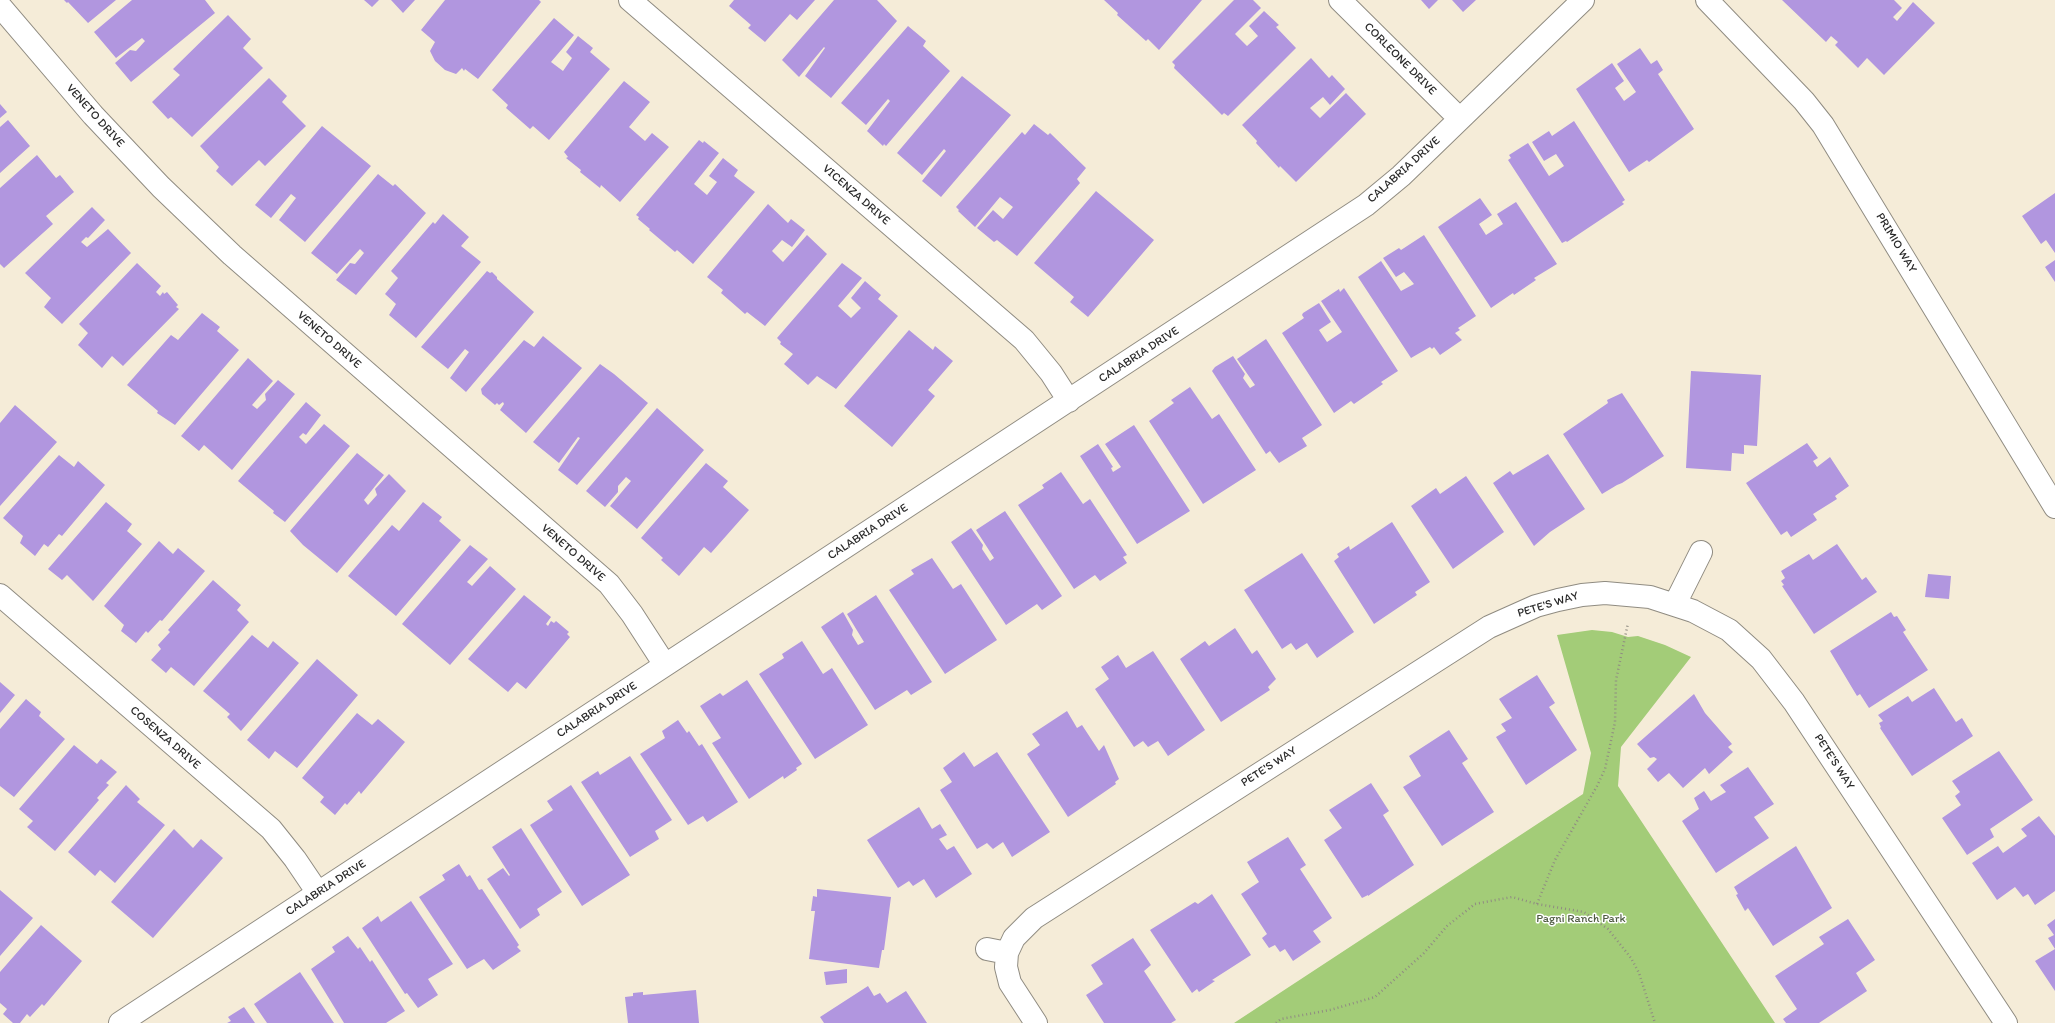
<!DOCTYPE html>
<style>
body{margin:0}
canvas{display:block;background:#f5ecd8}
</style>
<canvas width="2055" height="1023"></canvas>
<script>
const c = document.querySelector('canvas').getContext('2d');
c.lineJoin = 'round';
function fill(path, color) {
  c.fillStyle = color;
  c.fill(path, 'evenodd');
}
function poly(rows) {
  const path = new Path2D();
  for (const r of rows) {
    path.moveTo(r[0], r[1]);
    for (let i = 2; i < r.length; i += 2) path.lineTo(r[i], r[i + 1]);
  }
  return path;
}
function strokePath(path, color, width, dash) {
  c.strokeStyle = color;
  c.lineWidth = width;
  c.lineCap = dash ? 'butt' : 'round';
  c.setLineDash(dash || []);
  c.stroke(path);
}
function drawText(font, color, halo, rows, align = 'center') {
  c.font = font + ' Itim,sans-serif';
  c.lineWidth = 3;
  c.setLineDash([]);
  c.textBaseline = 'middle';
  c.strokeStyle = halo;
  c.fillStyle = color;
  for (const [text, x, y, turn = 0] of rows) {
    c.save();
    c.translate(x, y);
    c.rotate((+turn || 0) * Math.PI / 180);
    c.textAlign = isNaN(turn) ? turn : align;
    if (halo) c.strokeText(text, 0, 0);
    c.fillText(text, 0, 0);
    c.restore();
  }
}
fill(poly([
 [1592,630,1612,632,1628,637,1638,636,1665,645,1691,657,1621,747,1618,786,1775,1023,1234,1023,1583,794,1591,753,1557,635]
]), '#a3cc78');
fill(poly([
 [64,0,116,0,88,23,68,2,67,3],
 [132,0,205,0,215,13,131,82,115,63,130,50,136,51,145,41,142,38,116,58,94,32],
 [364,0,379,0,372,7],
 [391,0,415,0,403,13],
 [445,0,539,0,541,2,478,79,465,69,464,71,462,68,456,74,445,70,435,61,430,51,435,42,421,30],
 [734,0,815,0,797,20,790,14,765,42,748,28,751,25,729,6],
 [834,0,877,0,897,21,831,98,805,76,825,48,824,47,799,77,782,60],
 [1104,0,1202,0,1159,50,1148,39,1146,41,1117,15,1118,13],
 [1234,0,1253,0,1261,8,1235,34,1247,46,1258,36,1249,26,1264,11,1279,25,1276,27,1296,48,1228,116,1224,113,1222,115,1211,104,1174,68,1175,65,1172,62],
 [1421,0,1438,0,1429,9],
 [1452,0,1476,0,1463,12],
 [1782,0,1894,0,1902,8,1893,17,1897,21,1913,2,1935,23,1884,75,1867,58,1858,68,1835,45,1838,42,1831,36,1826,42],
 [228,15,251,39,243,48,263,68,192,137,171,117,168,119,152,102,180,75,173,69],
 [554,18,574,35,551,62,563,71,572,58,566,52,578,36,593,48,590,52,610,69,549,140,533,126,530,129,506,108,508,105,492,90],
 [908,26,926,41,923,46,950,71,886,146,884,144,883,146,867,131,890,101,888,99,866,125,841,103],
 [1640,48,1651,64,1657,60,1663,70,1658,74,1694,129,1649,162,1647,160,1629,172,1576,89,1612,63,1624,81,1615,88,1624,101,1636,92,1617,64],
 [1311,58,1329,78,1332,75,1345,89,1330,105,1323,97,1310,108,1320,118,1346,93,1366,114,1296,182,1280,166,1279,168,1256,143,1257,141,1242,125],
 [962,76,1011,115,941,197,922,181,946,151,944,149,922,175,897,153],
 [269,78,287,96,282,102,306,126,265,166,259,160,232,186,216,171,219,167,200,146],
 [624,81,650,102,629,127,645,141,652,133,669,147,620,202,601,185,600,188,580,172,581,170,566,158,568,157,564,152],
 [0,104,7,112,0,118],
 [8,120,30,146,0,173,0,127],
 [1574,121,1625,200,1622,202,1624,204,1567,242,1566,241,1562,243,1508,160,1511,158,1509,155,1528,143,1549,176,1564,166,1556,154,1544,161,1532,142,1549,131,1552,136],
 [1034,124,1048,135,1050,133,1086,168,1077,179,1080,183,1017,256,997,240,994,242,977,228,993,210,1003,219,1013,207,1000,197,975,227,958,211,959,210,956,207,1022,132,1025,135],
 [322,126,371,166,305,242,279,220,296,198,291,194,271,218,255,205],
 [699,140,703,143,704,141,719,153,694,184,707,195,717,182,709,176,723,158,738,170,734,176,755,192,693,264,677,250,675,252,649,230,650,229,638,219,639,217,636,215],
 [37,155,56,178,60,175,74,192,46,216,53,224,4,268,0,264,0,188],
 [378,174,393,186,395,184,426,213,356,295,336,280,350,263,355,264,364,253,360,249,337,274,311,253],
 [1096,191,1154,240,1088,317,1070,302,1074,297,1034,263],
 [2055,193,2055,253,2046,240,2041,244,2022,216],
 [1480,198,1492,215,1479,224,1486,235,1503,224,1497,214,1516,202,1557,264,1534,278,1536,280,1514,295,1513,293,1491,308,1438,227],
 [768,204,788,223,791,219,805,230,792,247,782,240,772,251,783,262,807,235,827,254,765,326,747,312,745,314,721,293,723,290,707,277],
 [92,207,105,220,88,238,86,237,81,242,87,247,108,229,131,253,62,324,44,307,51,298,25,273],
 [443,214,469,237,461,246,481,262,416,338,389,315,396,304,385,294,398,278,391,271,433,222,435,224],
 [1424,235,1476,316,1458,328,1460,330,1455,333,1462,340,1440,355,1434,347,1432,349,1430,347,1411,358,1358,277,1381,261,1401,291,1414,284,1404,272,1396,277,1383,258,1399,248,1401,250],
 [2055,260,2055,282,2045,267],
 [137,263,161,286,156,292,160,296,163,292,164,294,167,292,178,305,176,307,179,309,123,366,112,356,102,368,78,345,88,333,79,324],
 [842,263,862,278,838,306,851,318,861,308,851,298,865,281,881,295,878,299,898,316,836,389,817,376,808,385,784,364,793,354,780,344,781,342,777,338],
 [487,271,490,273,492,272,497,277,497,279,534,312,466,392,450,378,469,352,465,349,448,369,421,347],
 [1344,288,1398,371,1381,382,1383,384,1354,404,1351,401,1334,413,1282,333,1304,318,1302,315,1303,313,1319,303,1331,322,1319,330,1327,342,1342,332,1321,301,1339,289,1340,292],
 [202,313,220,327,217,331,239,350,175,425,157,413,158,411,127,385,171,335,178,340],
 [909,330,933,350,935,346,953,361,928,390,935,396,892,447,844,406],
 [543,336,582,368,526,433,500,410,504,404,503,402,499,405,497,403,495,405,482,394,481,389,524,340,534,347],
 [1266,339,1322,425,1302,438,1307,446,1279,463,1270,451,1266,454,1212,371,1215,367,1233,356,1245,374,1243,378,1250,388,1255,385,1237,359],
 [248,358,273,381,252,405,257,409,266,400,265,394,278,380,295,394,232,470,204,445,199,451,181,436],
 [600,364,614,374,648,403,577,485,558,470,580,438,578,437,559,463,533,442],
 [1691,371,1761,375,1757,446,1744,445,1744,454,1732,453,1731,471,1686,468],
 [1190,387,1212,419,1219,414,1256,470,1203,504,1149,421,1174,403,1171,400],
 [1622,393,1664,456,1622,483,1617,485,1602,494,1563,434,1608,403,1607,400],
 [306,402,321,415,306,435,303,433,299,437,306,444,324,424,350,446,285,522,273,513,274,511,238,481],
 [15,405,57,442,0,506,0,423],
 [657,408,704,450,637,529,610,506,631,481,626,477,618,486,618,492,605,507,586,491],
 [1134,425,1190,511,1137,544,1080,456,1098,444,1113,467,1111,468,1113,472,1121,467,1105,444],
 [1807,443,1818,458,1813,461,1817,467,1830,457,1849,486,1835,496,1837,499,1813,514,1817,520,1791,537,1787,531,1781,535,1746,483],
 [357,453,384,475,364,500,368,505,377,495,375,489,389,474,406,491,337,573,303,545,290,531],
 [1548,454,1585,509,1550,532,1534,546,1493,483,1510,471,1513,475],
 [59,455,74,467,78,461,105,485,62,536,59,534,48,547,44,544,35,556,20,543,23,536,3,518],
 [706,463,728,481,723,487,749,510,711,553,704,547,679,576,661,560,663,558,641,538],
 [1061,472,1083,504,1090,499,1127,555,1123,557,1127,563,1100,581,1095,575,1074,589,1018,505,1044,488,1042,485],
 [1466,476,1504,532,1453,569,1411,506,1436,488,1440,494],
 [106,502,132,524,127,531,142,544,93,601,67,575,62,580,48,569],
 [423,502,442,517,439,521,461,540,396,616,348,576,392,525,399,531],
 [1005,511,1062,596,1042,610,1037,604,1006,625,951,542,971,528,983,545,982,549,990,561,994,558,976,530],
 [1392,522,1430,582,1415,592,1417,595,1374,624,1334,561,1339,557,1337,554,1349,546,1350,550],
 [159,541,173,554,178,548,205,571,162,621,160,620,148,633,146,631,136,643,121,631,124,625,104,606],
 [1837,544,1862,580,1866,577,1877,592,1814,634,1782,586,1784,585,1781,581,1785,578,1781,571,1809,554,1813,560],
 [470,545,488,559,467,582,472,586,490,566,516,589,450,665,402,624],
 [1302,553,1354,632,1317,658,1307,643,1296,650,1291,643,1282,649,1244,590],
 [932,558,953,589,961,584,997,640,945,674,889,590,914,574,911,570],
 [1928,574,1951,576,1949,599,1925,597],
 [213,580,241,605,237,610,249,622,194,686,171,667,166,673,151,660,161,649,158,645,170,632,168,630],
 [524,595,551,617,546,624,548,626,551,621,554,623,556,621,569,632,567,634,570,637,526,689,517,682,508,692,468,659],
 [876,595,932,682,911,695,907,690,875,710,821,627,843,612,853,630,852,635,858,645,864,642,847,614],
 [1891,612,1894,617,1897,616,1906,630,1903,632,1928,670,1869,708,1860,694,1857,696,1830,651],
 [1235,628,1252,654,1257,650,1276,679,1268,687,1270,690,1221,722,1180,659,1205,641,1209,646],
 [252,635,268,648,273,641,299,663,241,731,227,717,230,714,203,691],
 [802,641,823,674,832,668,868,725,815,759,759,674,784,658,782,654],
 [1153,651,1205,730,1168,756,1158,741,1148,747,1143,741,1134,747,1095,689,1109,679,1101,667,1118,655,1126,668],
 [317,659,358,695,297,768,275,751,269,759,247,740],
 [1537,675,1555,703,1549,707,1577,750,1526,785,1496,737,1506,731,1501,724,1512,718,1499,699],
 [747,680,802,764,796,768,797,770,784,779,783,776,749,799,712,743,721,738,700,706,720,693,723,696],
 [0,682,15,695,0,713],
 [1934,688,1956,722,1962,718,1973,736,1912,776,1880,728,1881,727,1879,723,1883,721,1878,715,1908,696,1912,702],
 [1694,694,1705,713,1732,744,1728,747,1733,752,1709,774,1705,768,1683,788,1669,773,1658,782,1647,769,1657,759,1654,757,1650,758,1637,744],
 [26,699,41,712,39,716,65,739,14,797,0,786,0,729],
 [1067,711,1077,728,1082,725,1099,751,1104,745,1119,779,1115,782,1116,784,1068,817,1027,754,1040,745,1032,734],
 [357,713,372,725,378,719,405,742,361,794,359,791,347,805,345,803,335,815,320,802,324,797,302,778],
 [678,720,687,733,689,731,699,746,702,744,738,802,707,822,703,816,688,825,640,754,665,738,662,731],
 [1449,730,1468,759,1462,763,1494,812,1442,846,1403,787,1421,776,1409,756],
 [74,745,97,764,101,759,117,772,106,783,109,785,97,798,99,800,55,851,27,827,33,821,19,809],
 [1999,751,2033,800,1990,829,1994,837,1967,855,1942,818,1961,805,1955,796,1960,792,1952,781],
 [964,752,974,767,997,752,1050,832,1012,857,1003,842,993,849,987,843,977,849,940,790,952,782,943,768],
 [630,756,672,820,655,831,659,839,630,857,581,782,598,771,600,775],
 [1748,767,1774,804,1754,817,1769,838,1716,873,1682,821,1699,809,1694,798,1704,791,1711,801,1726,792,1720,785],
 [1371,783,1389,811,1383,815,1414,865,1368,896,1368,895,1362,898,1324,840,1342,828,1329,810],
 [126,785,140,799,137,802,165,825,115,883,100,870,95,876,68,852],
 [571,785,630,875,582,906,530,825,553,810,547,801],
 [919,807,932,829,940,824,947,835,939,839,947,850,954,846,972,874,936,898,924,879,913,886,909,881,898,888,867,840],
 [2039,816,2055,836,2055,891,2035,905,2028,894,2023,897,2015,887,1997,900,1972,863,1998,846,2003,853,2027,836,2021,829],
 [521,828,562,892,537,909,540,915,520,929,487,879,503,868,509,876,510,875,492,847],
 [174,829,193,848,201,839,223,858,153,938,111,902],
 [1288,837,1306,865,1300,869,1332,918,1313,931,1321,942,1293,961,1285,949,1280,952,1275,945,1269,948,1262,938,1267,934,1241,894,1259,882,1247,862],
 [1796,846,1832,908,1773,946,1748,908,1745,911,1736,895,1738,894,1734,887],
 [459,864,467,877,470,875,479,890,482,889,519,945,517,947,521,951,493,970,484,959,467,969,419,897,445,880,442,875],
 [817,889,891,897,884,950,882,950,879,968,809,959,815,911,811,911,813,896,817,897],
 [0,890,33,918,0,956],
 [1212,894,1251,955,1212,980,1215,981,1199,992,1197,989,1192,993,1150,930,1195,902,1198,904],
 [411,901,453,964,428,979,438,995,418,1008,407,993,405,994,362,928,378,916,381,922],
 [1848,919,1875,960,1856,973,1867,991,1819,1023,1786,1023,1783,1019,1797,1009,1775,976,1824,944,1819,937],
 [2055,919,2055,949,2048,938,2054,935,2047,925],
 [41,925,82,961,44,1006,42,1004,30,1017,27,1014,20,1023,13,1023,3,1014,7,1009,0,1003,0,972],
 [348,936,358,949,360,947,370,962,372,960,405,1011,386,1023,344,1023,311,969,335,952,332,947],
 [1133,938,1151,965,1144,971,1176,1020,1171,1023,1104,1023,1086,995,1103,984,1091,965],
 [2055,949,2055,991,2035,961],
 [847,969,847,983,826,985,824,972],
 [300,972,334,1023,267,1023,254,1004],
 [868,986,874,996,880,993,887,1003,906,991,927,1023,824,1023,820,1017],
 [696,990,699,1023,628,1023,625,997,633,996,633,993,643,992,643,995],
 [244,1007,255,1023,227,1023,231,1021,228,1017]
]), '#b196df');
const minor = poly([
 [630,0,1024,340,1051,373,1069,401],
 [1340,0,1460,119],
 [0,6,93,115,161,187,232,255,609,584,632,614,665,665],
 [0,595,271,829,295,859,318,893],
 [1675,604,1701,552],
 [987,949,1007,953],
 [120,1023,1366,205,1401,176,1583,0],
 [1036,1023,1010,983,1006,967,1007,953,1014,938,1034,918,1489,627,1536,606,1558,600,1582,595,1605,593,1650,597,1693,611,1729,630,1761,659,1794,702,2006,1023]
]);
const tertiary = poly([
 [1707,0,1804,101,1823,125,2055,507]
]);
strokePath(minor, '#908c82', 24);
strokePath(tertiary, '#908c82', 24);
strokePath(poly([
 [1537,904,1555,860,1597,786,1605,769,1615,722,1616,680,1628,623],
 [1276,1023,1281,1019,1330,1010,1375,997,1424,953,1447,926,1475,904,1512,897,1537,904,1584,912,1608,929,1631,958,1639,973,1655,1023]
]), '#908c82', 2.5, [1, 3]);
strokePath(minor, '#fff', 22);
strokePath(tertiary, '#fff', 22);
drawText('12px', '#2b2b2b', '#fff', [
 ["CORLEONE DRIVE",1400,59,45],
 ["VENETO DRIVE",95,116,48],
 ["CALABRIA DRIVE",1404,170,-42],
 ["VICENZA DRIVE",856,195,41],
 ["PRIMIO WAY",1896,243,59],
 ["VENETO DRIVE",329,340,41],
 ["CALABRIA DRIVE",1139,355,-33],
 ["CALABRIA DRIVE",868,532,-33],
 ["VENETO DRIVE",573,553,41],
 ["PETE'S WAY",1548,605,-17],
 ["CALABRIA DRIVE",597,710,-33],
 ["COSENZA DRIVE",165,738,41],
 ["PETE'S WAY",1834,762,57],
 ["PETE'S WAY",1269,767,-33],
 ["CALABRIA DRIVE",326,888,-33]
]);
drawText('12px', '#4f5b42', '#fff', [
 ["Pagni Ranch Park",1581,919]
]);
</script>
